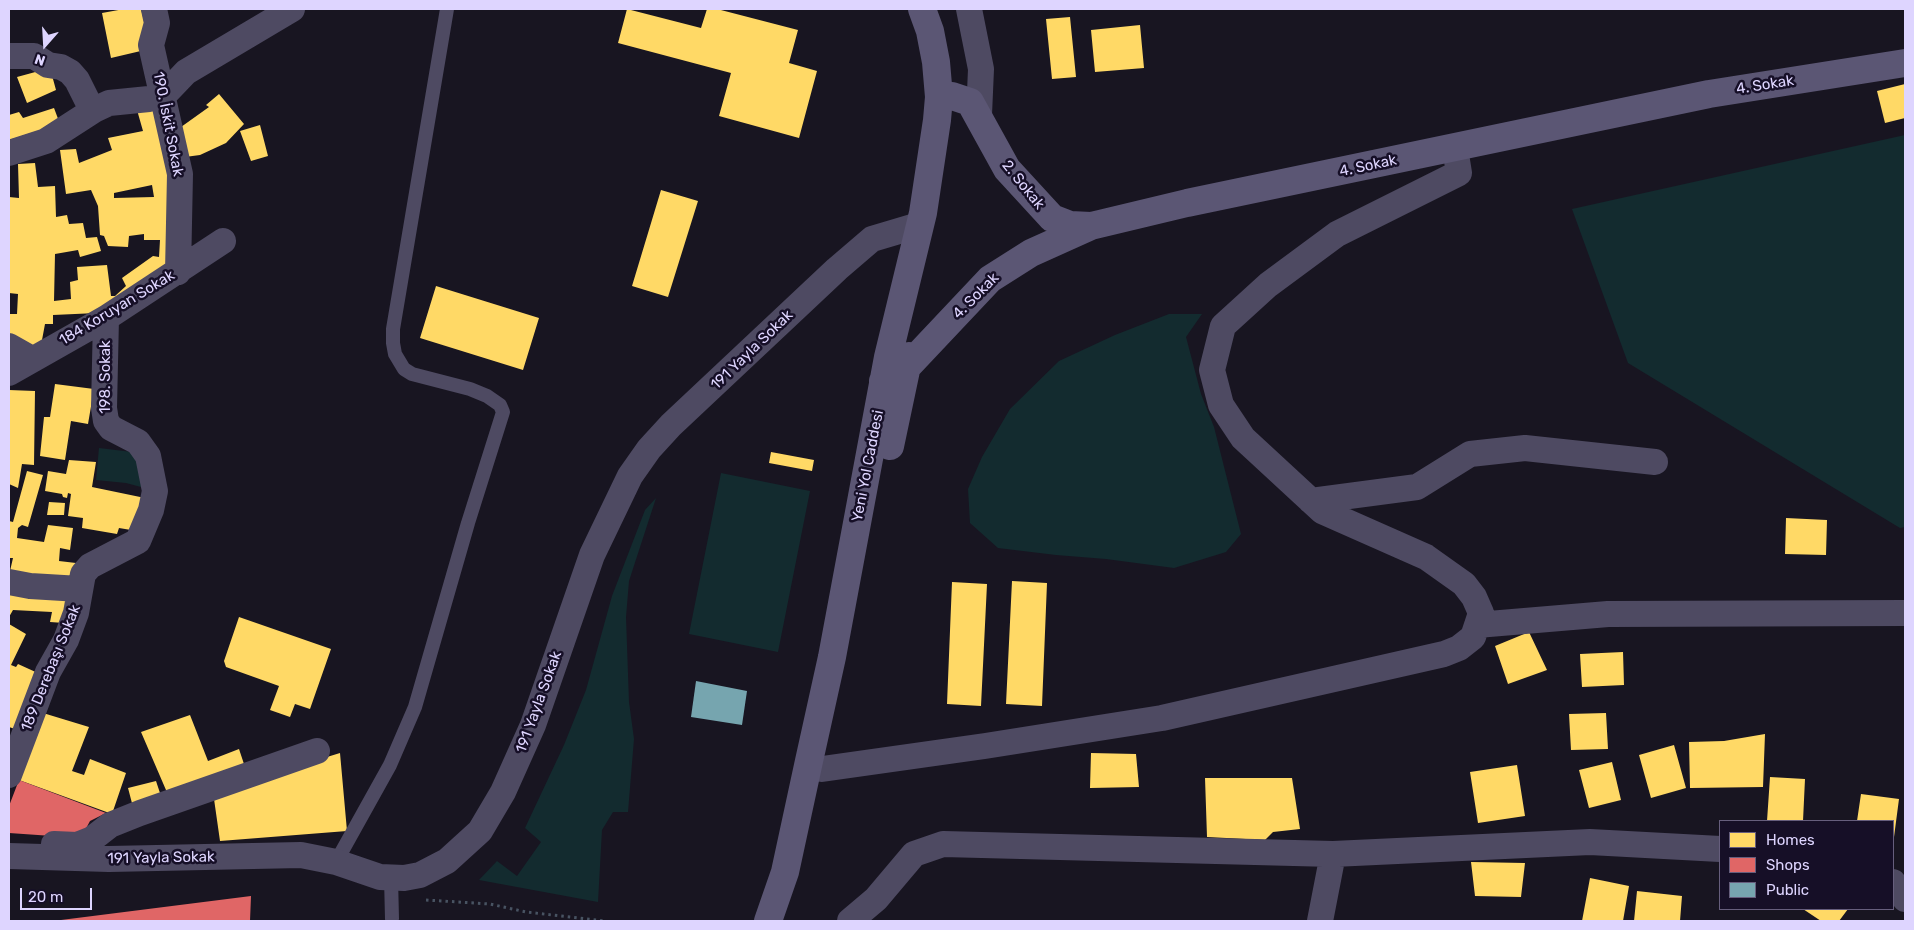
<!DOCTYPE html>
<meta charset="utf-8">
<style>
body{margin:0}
#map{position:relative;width:1914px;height:930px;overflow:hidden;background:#181521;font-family:Rubik,sans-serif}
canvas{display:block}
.frame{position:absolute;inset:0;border:10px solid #ded5ff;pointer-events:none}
.legend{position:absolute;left:1719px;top:820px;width:175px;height:90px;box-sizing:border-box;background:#160f27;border:1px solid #665e7d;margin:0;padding:6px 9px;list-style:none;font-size:15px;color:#ded5ff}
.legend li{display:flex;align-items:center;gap:10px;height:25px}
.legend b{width:25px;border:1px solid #665e7d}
.north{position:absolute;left:20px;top:20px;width:50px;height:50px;-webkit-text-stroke:4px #160f27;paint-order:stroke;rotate:199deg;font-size:14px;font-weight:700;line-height:20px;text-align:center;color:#ded5ff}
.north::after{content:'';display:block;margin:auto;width:18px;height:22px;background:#ded5ff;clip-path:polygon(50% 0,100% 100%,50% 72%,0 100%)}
.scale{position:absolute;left:20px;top:888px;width:72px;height:22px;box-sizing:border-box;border:2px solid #ded5ff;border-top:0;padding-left:6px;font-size:15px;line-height:18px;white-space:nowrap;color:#ded5ff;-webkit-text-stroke:4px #160f27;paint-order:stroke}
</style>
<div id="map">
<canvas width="1914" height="930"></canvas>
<div class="frame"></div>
<ul class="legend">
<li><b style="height:14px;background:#ffd966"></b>Homes</li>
<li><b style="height:14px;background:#e06666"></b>Shops</li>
<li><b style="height:14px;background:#76a5af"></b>Public</li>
</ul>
<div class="north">N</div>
<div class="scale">20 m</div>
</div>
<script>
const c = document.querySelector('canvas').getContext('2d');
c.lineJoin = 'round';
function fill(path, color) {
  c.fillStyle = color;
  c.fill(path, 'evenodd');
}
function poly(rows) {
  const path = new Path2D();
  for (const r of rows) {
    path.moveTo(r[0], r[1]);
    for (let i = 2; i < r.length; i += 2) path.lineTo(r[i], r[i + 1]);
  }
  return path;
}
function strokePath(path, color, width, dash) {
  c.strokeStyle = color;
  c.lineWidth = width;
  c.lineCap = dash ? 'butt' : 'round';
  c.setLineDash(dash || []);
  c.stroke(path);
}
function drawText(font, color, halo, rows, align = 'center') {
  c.font = font + ' Rubik,sans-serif';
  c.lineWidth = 5;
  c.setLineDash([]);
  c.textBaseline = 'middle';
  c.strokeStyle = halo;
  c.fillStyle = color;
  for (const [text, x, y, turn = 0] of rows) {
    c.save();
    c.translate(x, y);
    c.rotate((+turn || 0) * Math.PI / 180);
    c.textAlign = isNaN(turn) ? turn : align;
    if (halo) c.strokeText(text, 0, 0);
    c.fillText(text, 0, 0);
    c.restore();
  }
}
fill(poly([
 [1905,135,1905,527,1900,528,1628,363,1572,209],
 [1169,314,1202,314,1186,337,1201,394,1214,427,1241,534,1226,552,1174,568,1106,559,1056,555,998,548,970,523,968,489,982,457,1010,409,1059,361,1115,335],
 [99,448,132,452,143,475,141,487,126,483,96,480],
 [721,473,810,491,778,652,689,634],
 [656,498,629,581,626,617,629,702,634,739,628,812,613,812,602,830,598,902,479,880,497,861,517,876,541,842,525,828,564,745,586,690,612,596,645,510]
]), '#132b2f');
fill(poly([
 [124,9,141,9,148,37,145,50,111,58,102,13],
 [627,9,701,28,707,9,717,9,798,30,789,63,817,71,799,138,719,116,731,73,618,43],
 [1070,17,1076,77,1052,79,1046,19],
 [1140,25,1144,68,1095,72,1091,30],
 [50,68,56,90,27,103,17,77],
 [1905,84,1905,118,1885,123,1877,91],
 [219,94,244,124,226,143,200,155,185,157,174,132,209,107,206,105],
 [157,107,170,165,171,262,97,313,53,315,53,324,45,324,42,340,30,348,9,342,9,314,17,314,18,294,9,293,9,197,19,198,18,164,35,163,38,187,55,186,56,217,67,215,69,224,83,223,86,238,97,237,101,251,80,257,78,250,55,254,54,301,71,299,70,282,78,280,77,267,107,265,111,296,115,296,126,286,122,278,153,256,159,257,160,240,144,240,144,234,129,236,128,247,108,246,104,236,100,235,98,206,91,190,66,194,60,150,76,149,79,163,112,150,108,138,143,131,137,110],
 [152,185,154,197,114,198,114,193],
 [54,108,60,124,9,140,9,115,19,112,23,118],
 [260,125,268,156,251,161,240,131],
 [661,190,698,201,668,297,632,286],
 [436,286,539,318,523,370,420,338],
 [55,384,94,389,88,424,71,421,65,460,40,456,44,417,50,417],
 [9,390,35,391,34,465,22,464,18,488,9,484],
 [771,452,814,460,812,471,769,463],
 [69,460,96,462,92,487,145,498,137,531,119,528,117,534,82,528,83,518,68,516,71,494,68,493,67,498,63,497,62,494,45,491,48,471,66,474],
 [27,471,43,475,28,527,22,525,18,528,17,538,44,542,48,525,73,528,70,550,60,548,59,561,76,563,74,583,10,571,13,558,9,558,9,521,13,522],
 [49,502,65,503,64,515,47,515],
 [1786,518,1827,520,1826,555,1785,554],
 [1012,581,1047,583,1042,706,1006,704],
 [952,582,987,584,981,706,947,704],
 [9,589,71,595,64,623,50,622,52,612,13,610,9,617],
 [239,617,331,649,310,709,295,704,290,717,270,710,279,686,226,667,224,661],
 [9,624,26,634,11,665,16,667,18,664,40,674,18,730,9,727],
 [1529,632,1547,670,1508,684,1495,646],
 [1623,652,1624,685,1582,687,1580,654],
 [43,713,89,727,72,771,84,775,90,759,126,773,112,814,19,780],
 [1606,713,1608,749,1571,750,1569,714],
 [190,715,208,761,239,749,245,767,169,797,141,732],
 [1765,734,1763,787,1690,788,1689,742,1724,741],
 [1674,745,1686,788,1651,798,1639,755],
 [340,753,347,831,220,841,213,792],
 [1091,753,1136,754,1139,787,1090,788],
 [1612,762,1621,800,1589,808,1579,770],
 [1517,765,1525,816,1478,823,1470,772],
 [1770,777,1805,779,1803,821,1767,821],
 [1205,778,1292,778,1300,829,1273,832,1265,840,1207,837],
 [156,781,160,793,133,807,128,788],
 [1861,794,1899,799,1894,837,1893,821,1857,821],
 [1471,862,1525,863,1521,897,1475,896],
 [1590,878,1629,886,1623,921,1582,921],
 [1637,891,1682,896,1680,921,1634,921],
 [1803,909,1848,909,1839,921,1821,921]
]), '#ffd966');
fill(poly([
 [19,780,106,813,90,821,81,838,9,833,9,806],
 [251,896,250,921,61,921,61,920]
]), '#e06666');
fill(poly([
 [696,681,747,691,742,725,691,717]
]), '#76a5af');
strokePath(poly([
 [426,900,490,904,526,912,604,921]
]), '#485362', 3, [2.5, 4]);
strokePath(poly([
 [336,862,390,765,415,707,468,523,503,412,500,405,487,396,470,389,412,374,404,369,395,354,393,343,393,329,447,9],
 [391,877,392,919]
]), '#4e4a62', 14);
strokePath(poly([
 [154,9,157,23,151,45,180,174,178,272],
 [969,9,981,69,979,115],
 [9,56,34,56,48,65,61,67,70,72,77,80,90,106,94,110,109,103,149,99,164,95,186,72,292,9],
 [9,153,46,141,94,110],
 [9,346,32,359],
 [9,373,106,318,223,241],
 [1311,501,1417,487,1470,454,1525,448,1655,462],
 [9,582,30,586,80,589],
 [1477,625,1608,614,1905,613],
 [822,769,985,746,1162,718,1444,654,1459,648,1473,637,1481,613,1474,597,1464,584,1426,557,1322,511,1243,438,1221,405,1212,370,1223,326,1268,285,1337,234,1459,173,1455,148],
 [9,775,48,672,66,640,76,613,83,574,90,566,138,541,151,510,155,491,148,456,138,442,111,428,106,421,104,408,106,318],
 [54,844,77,845,92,839,110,825,140,813,317,751],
 [9,856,109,859,301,855,336,862,380,877,404,878,420,875,447,861,480,831,503,792,533,725,592,555,630,476,649,449,671,425,837,269,872,239,919,225],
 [1893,882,1905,899],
 [850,921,876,899,914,854,943,844,1333,854,1590,842,1720,849],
 [1320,921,1333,854]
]), '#4e4a62', 26);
strokePath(poly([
 [939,97,952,96,970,102,1007,169,1052,218,1070,225,1091,226],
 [883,381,907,367,990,279,1031,253,1091,226,1187,203,1709,94,1905,63],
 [890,446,909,356],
 [768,921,785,872,809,761,832,657,888,357,923,213,937,120,939,97,936,62,930,31,922,9]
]), '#5b5674', 28);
drawText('15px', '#ded5ff', '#160f27', [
 ["4. Sokak",1765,85,-9],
 ["190. İskit Sokak",168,124,79],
 ["4. Sokak",1368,166,-12],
 ["2. Sokak",1023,185,51],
 ["4. Sokak",976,296,-45],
 ["184 Koruyan Sokak",117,308,-31],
 ["191 Yayla Sokak",752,350,-44],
 ["198. Sokak",106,377,-90],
 ["Yeni Yol Caddesi",868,466,-79],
 ["189 Derebaşı Sokak",51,668,-68],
 ["191 Yayla Sokak",539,702,-70],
 ["191 Yayla Sokak",161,858,-1]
]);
</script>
